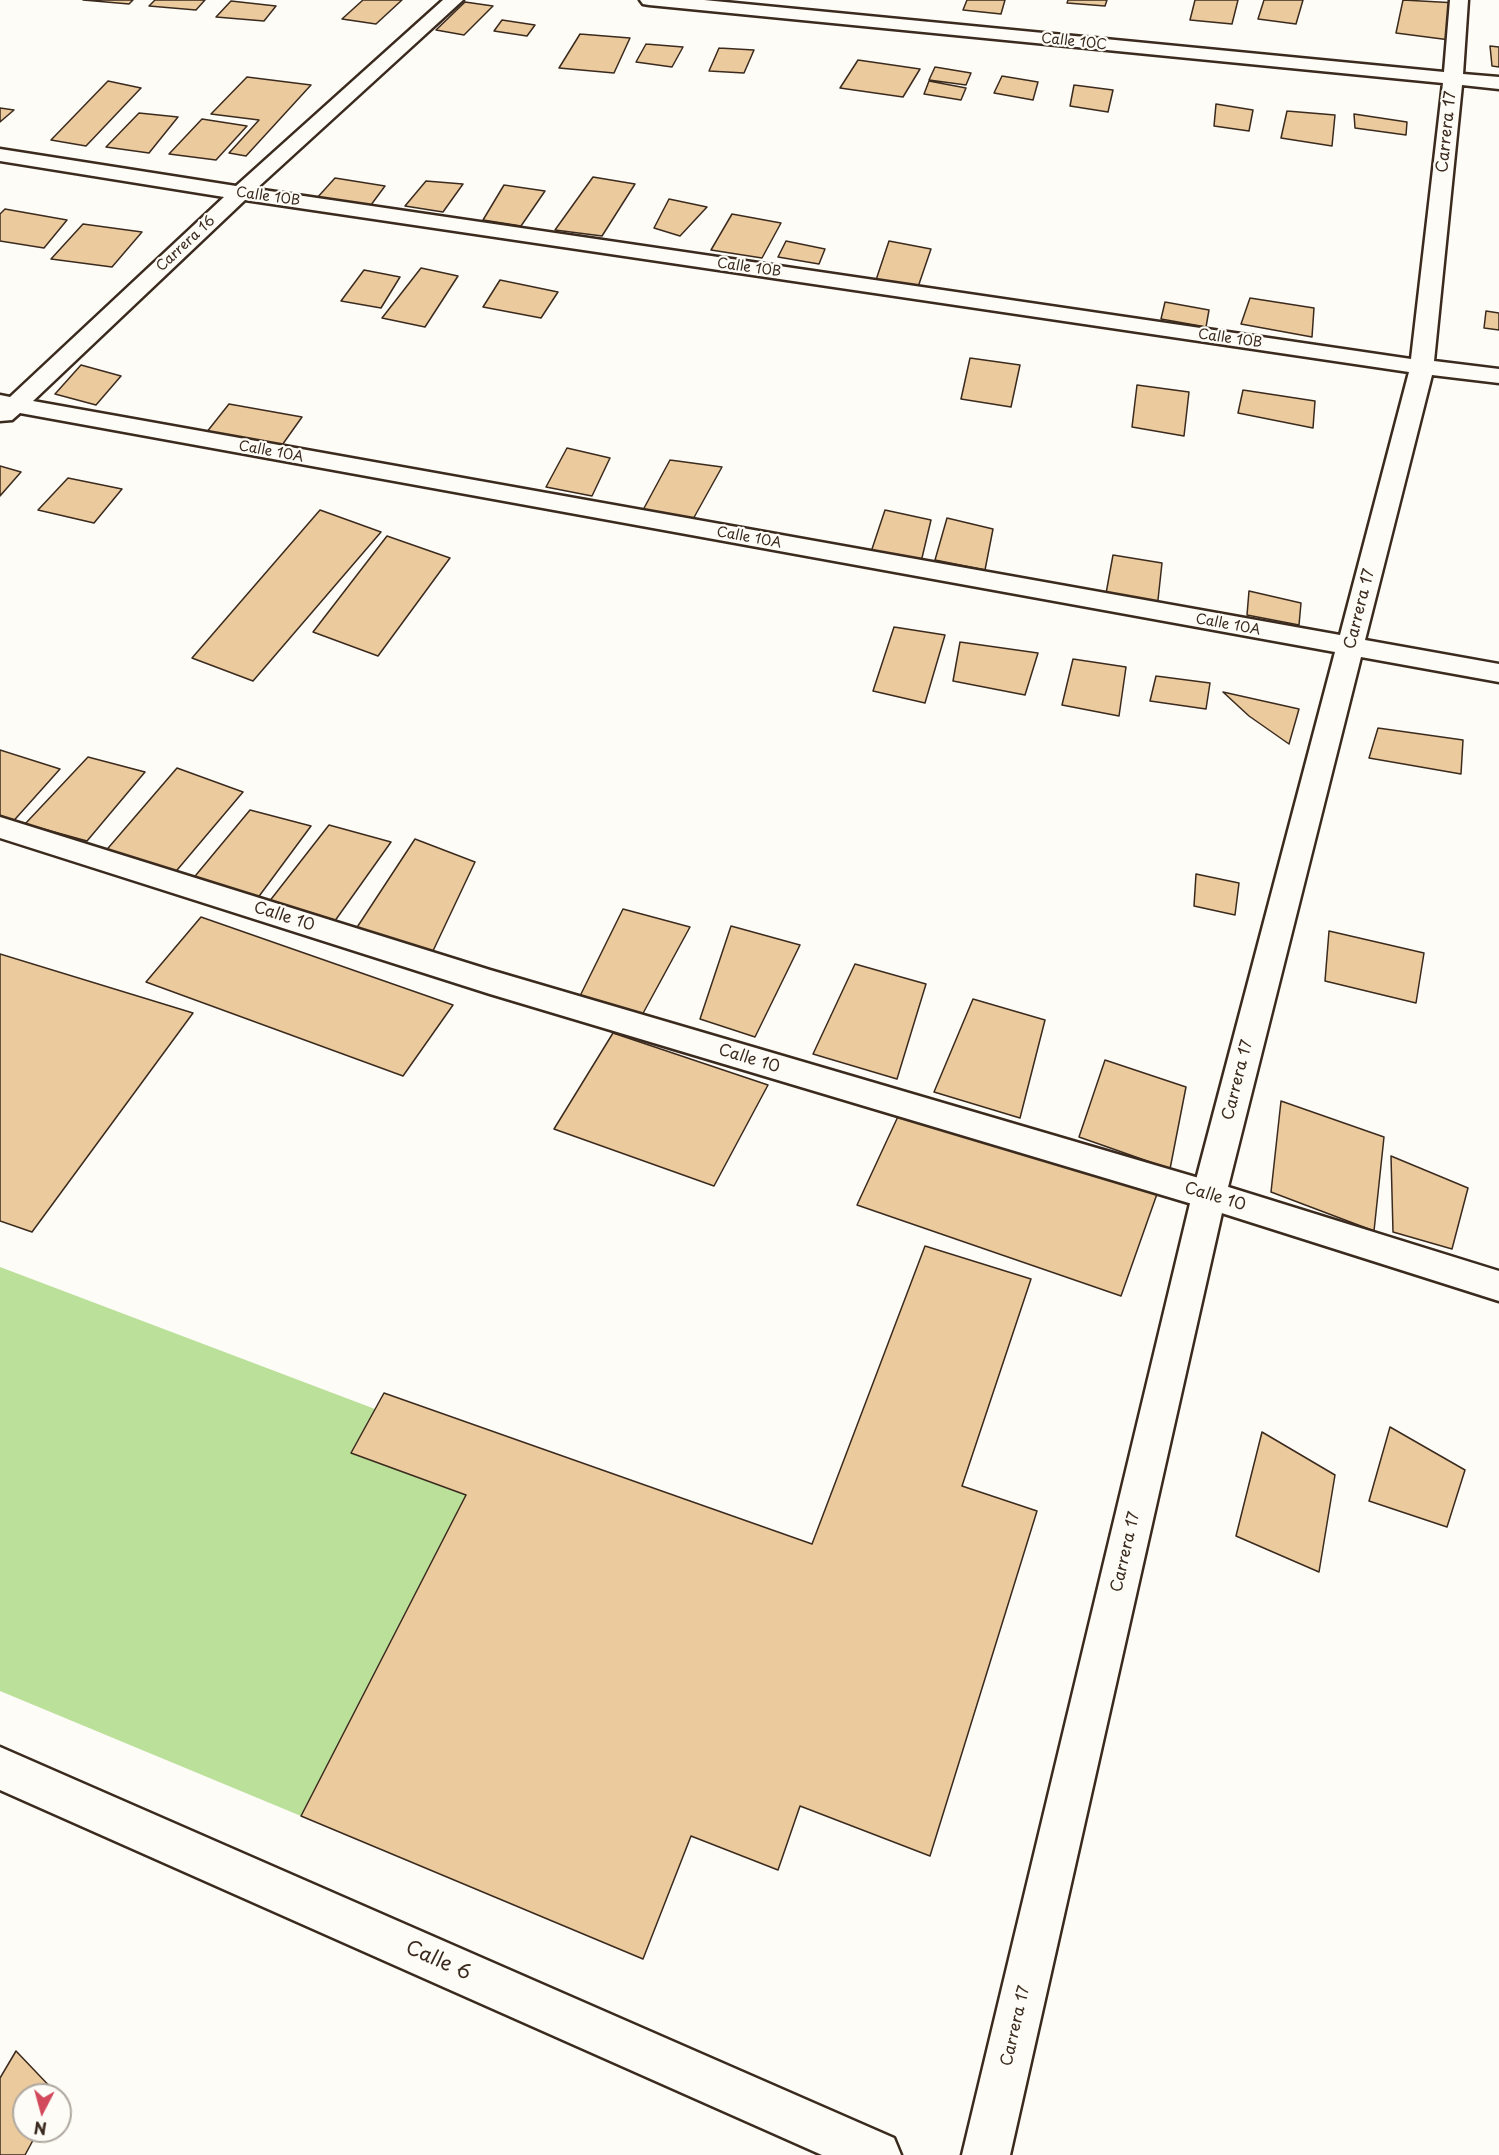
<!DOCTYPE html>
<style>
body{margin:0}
#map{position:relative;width:1499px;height:2155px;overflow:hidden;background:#fdfcf7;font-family:"Playpen Sans",sans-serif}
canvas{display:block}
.north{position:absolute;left:12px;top:2083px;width:60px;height:60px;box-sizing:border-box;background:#fdfcf7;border:2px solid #afa8a0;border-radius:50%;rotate:186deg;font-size:16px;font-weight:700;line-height:24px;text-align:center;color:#3b2a1e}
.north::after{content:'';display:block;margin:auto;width:21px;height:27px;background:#d1495b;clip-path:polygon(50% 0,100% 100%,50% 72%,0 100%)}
</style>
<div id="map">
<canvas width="1499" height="2155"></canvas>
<div class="north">N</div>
</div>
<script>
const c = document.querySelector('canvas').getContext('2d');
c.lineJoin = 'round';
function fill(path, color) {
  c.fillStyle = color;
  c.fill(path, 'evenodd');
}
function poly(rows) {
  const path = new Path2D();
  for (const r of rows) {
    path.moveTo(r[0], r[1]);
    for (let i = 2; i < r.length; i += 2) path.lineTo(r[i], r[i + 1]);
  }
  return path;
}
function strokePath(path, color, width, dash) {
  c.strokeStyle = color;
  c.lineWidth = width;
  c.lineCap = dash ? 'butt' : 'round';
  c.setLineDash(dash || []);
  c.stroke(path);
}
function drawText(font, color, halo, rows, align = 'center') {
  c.font = font + ' "Playpen Sans",sans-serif';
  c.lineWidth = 4.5;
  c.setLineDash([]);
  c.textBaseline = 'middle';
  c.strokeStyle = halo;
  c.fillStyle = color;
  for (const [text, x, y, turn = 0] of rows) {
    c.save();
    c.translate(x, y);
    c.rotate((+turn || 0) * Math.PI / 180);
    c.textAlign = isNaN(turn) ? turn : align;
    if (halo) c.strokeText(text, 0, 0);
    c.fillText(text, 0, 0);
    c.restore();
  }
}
fill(poly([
 [0,1267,375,1409,351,1453,466,1495,301,1816,0,1691]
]), '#bbe09a');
const building = poly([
 [83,0,133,0,129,4,83,0],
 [155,0,205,0,196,10,149,6,155,0],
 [363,0,402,0,376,24,342,19,363,0],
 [967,0,1005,0,1001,14,963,10,967,0],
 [1068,0,1107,0,1105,6,1067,3,1068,0],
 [1195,0,1238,0,1232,24,1190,20,1195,0],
 [1264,0,1303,0,1296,24,1258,19,1264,0],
 [1403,0,1457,3,1450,40,1396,33,1403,0],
 [231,1,276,6,264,21,216,17,231,1],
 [465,2,493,6,464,35,436,30,465,2],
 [502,20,535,25,527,36,494,31,502,20],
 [580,34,630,38,614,73,559,68,580,34],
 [646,44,683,47,672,67,636,62,646,44],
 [1490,46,1499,47,1499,67,1492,66,1490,46],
 [719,48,754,50,744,73,709,71,719,48],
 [858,60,920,69,903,97,840,88,858,60],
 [935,67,971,73,966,85,929,80,935,67],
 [1002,76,1038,82,1033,100,994,93,1002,76],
 [247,77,311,85,246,156,229,153,259,120,211,114,247,77],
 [108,81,141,88,86,146,51,140,108,81],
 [929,81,966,88,961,100,924,94,929,81],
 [1074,85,1113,90,1108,112,1070,106,1074,85],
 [1216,104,1253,110,1249,131,1214,126,1216,104],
 [0,108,14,110,0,122,0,108],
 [1287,111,1335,115,1332,146,1281,138,1287,111],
 [139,113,178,117,149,153,106,147,139,113],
 [1354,114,1407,122,1406,135,1355,128,1354,114],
 [202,119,247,126,216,160,169,154,202,119],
 [593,177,635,184,602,236,555,230,593,177],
 [335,178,385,186,368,209,316,199,335,178],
 [426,181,463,184,443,212,405,206,426,181],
 [504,185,545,191,521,226,483,220,504,185],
 [669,199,707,207,680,236,654,228,669,199],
 [5,209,67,220,44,248,0,241,0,214,5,209],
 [732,214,781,223,762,258,711,250,732,214],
 [83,224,142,232,112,267,51,259,83,224],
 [786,241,825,249,819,264,778,257,786,241],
 [889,241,931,249,918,287,876,280,889,241],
 [421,268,458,276,425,327,382,318,421,268],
 [364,270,400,277,381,308,341,301,364,270],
 [500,280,558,292,541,318,483,307,500,280],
 [1250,298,1314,308,1312,337,1241,324,1250,298],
 [1165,302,1209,310,1206,327,1161,319,1165,302],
 [1486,311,1499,313,1499,330,1484,328,1486,311],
 [970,358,1020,365,1011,407,961,399,970,358],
 [81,365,121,376,96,405,55,394,81,365],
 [1137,385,1189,392,1184,436,1132,427,1137,385],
 [1243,390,1315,401,1313,428,1238,413,1243,390],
 [229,404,302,417,280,448,206,433,229,404],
 [567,448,610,458,592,496,546,487,567,448],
 [670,460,722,467,692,521,643,510,670,460],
 [0,466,21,472,0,496,0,466],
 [68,478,122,489,94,523,38,510,68,478],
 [320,510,381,532,253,681,192,658,320,510],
 [885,510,931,520,921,562,871,552,885,510],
 [947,518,993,529,985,570,935,560,947,518],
 [387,536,450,558,378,656,313,632,387,536],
 [1113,555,1162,563,1157,609,1105,599,1113,555],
 [1249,591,1301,603,1299,625,1247,615,1249,591],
 [894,627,945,635,925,703,873,691,894,627],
 [960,642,1038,653,1025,695,953,681,960,642],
 [1073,659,1126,667,1119,716,1062,705,1073,659],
 [1156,676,1210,683,1206,709,1150,701,1156,676],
 [1223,692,1299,709,1289,744,1249,716,1223,692],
 [1378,728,1463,740,1461,774,1369,758,1378,728],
 [0,750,60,769,9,826,0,823,0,750],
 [88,757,145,772,87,841,25,824,88,757],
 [177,768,243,792,172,876,103,854,177,768],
 [250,810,311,826,257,899,191,881,250,810],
 [329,825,391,842,332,925,265,907,329,825],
 [415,839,475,862,432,953,352,935,415,839],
 [1196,874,1239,883,1235,915,1194,906,1196,874],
 [623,909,690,927,641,1017,580,996,623,909],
 [201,917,453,1005,403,1076,146,982,201,917],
 [731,926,800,945,755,1037,700,1019,731,926],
 [1329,931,1424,953,1416,1003,1325,981,1329,931],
 [0,954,193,1013,32,1232,0,1221,0,954],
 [855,964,926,984,897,1079,813,1054,855,964],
 [973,999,1045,1020,1020,1118,934,1092,973,999],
 [613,1033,768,1085,714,1186,554,1129,613,1033],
 [1105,1060,1186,1087,1170,1169,1079,1137,1105,1060],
 [1281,1101,1384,1137,1374,1231,1271,1192,1281,1101],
 [901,1110,1157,1194,1121,1296,857,1205,901,1110],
 [1391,1156,1468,1188,1452,1249,1393,1232,1391,1156],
 [925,1246,1031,1279,962,1486,1037,1511,930,1856,800,1806,778,1870,691,1836,643,1959,301,1816,466,1495,351,1453,384,1393,812,1544,925,1246],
 [1390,1427,1465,1470,1447,1527,1369,1501,1390,1427],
 [1262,1432,1335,1475,1319,1572,1236,1536,1262,1432],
 [16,2051,57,2094,24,2095,24,2131,38,2131,25,2155,0,2155,0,2078,16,2051]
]);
fill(building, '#ebca9d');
strokePath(building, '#3b2a1e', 1.5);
const minor = poly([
 [443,0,463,0,256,189,1411,359,1443,83,649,5,643,4,640,0,704,0,1444,72,1450,0,1468,0,1463,74,1499,77,1499,89,1462,85,1434,361,1499,369,1499,383,1432,375,1365,640,1499,664,1499,682,1361,657,1226,1195,1010,2155,962,2155,1192,1195,1335,652,20,413,12,420,0,421,0,395,10,397,224,197,0,161,0,149,236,186,443,0],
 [245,200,1409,372,1340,635,33,401,245,200],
 [0,1747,894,2138,901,2155,822,2155,0,1790,0,1747]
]);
const tertiary = poly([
 [0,817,490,970,1209,1181,1499,1271,1499,1301,1209,1209,490,994,0,838,0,817]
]);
strokePath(minor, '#3b2a1e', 5);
strokePath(tertiary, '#3b2a1e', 5);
fill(minor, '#fdfcf7');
fill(tertiary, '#fdfcf7');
drawText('14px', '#3b2a1e', '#fdfcf7', [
 ["Calle 10C",1074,42,6],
 ["Calle 10B",268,197,8],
 ["Carrera 16",186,244,-43],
 ["Calle 10B",749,268,8],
 ["Calle 10B",1230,339,8],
 ["Calle 10A",271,452,10],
 ["Calle 10A",749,538,10],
 ["Calle 10A",1228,625,10]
]);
drawText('16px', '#3b2a1e', '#fdfcf7', [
 ["Carrera 17",1447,132,-84],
 ["Carrera 17",1360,609,-76],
 ["Calle 10",284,917,18],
 ["Calle 10",749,1059,17],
 ["Carrera 17",1238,1080,-76],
 ["Calle 10",1215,1197,17],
 ["Carrera 17",1126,1552,-77],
 ["Carrera 17",1016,2026,-77]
]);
drawText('20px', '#3b2a1e', '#fdfcf7', [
 ["Calle 6",438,1961,24]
]);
</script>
